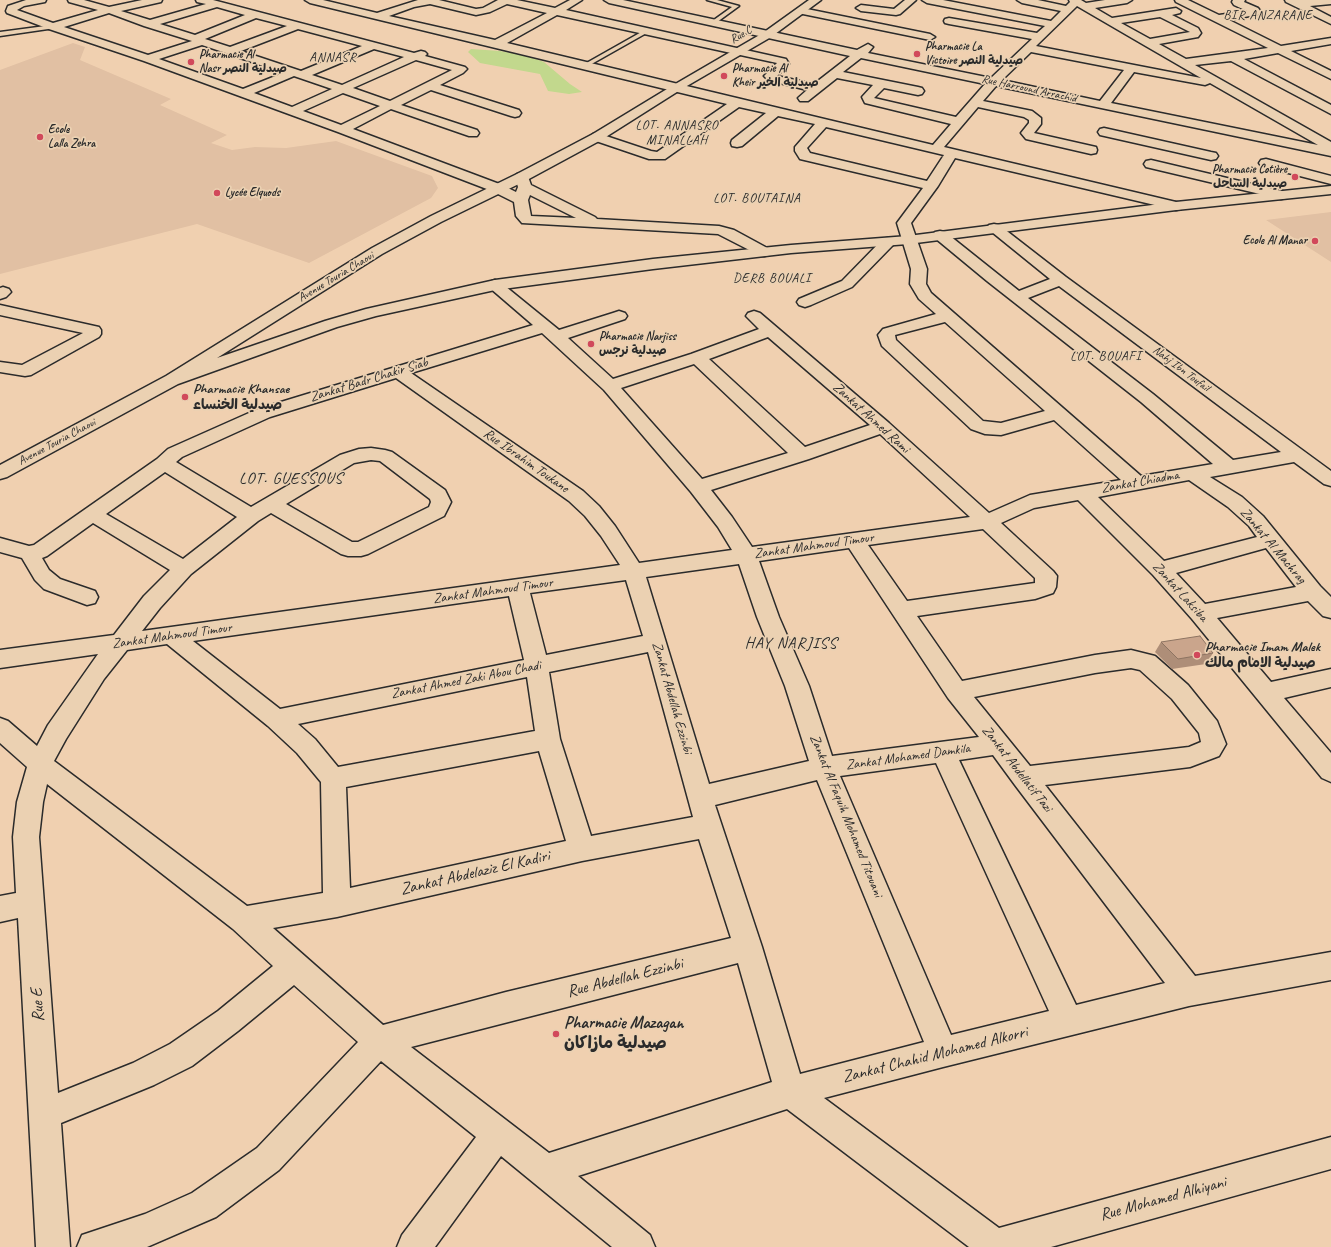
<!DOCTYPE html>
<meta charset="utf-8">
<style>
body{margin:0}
canvas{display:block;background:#f0d0b0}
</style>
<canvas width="1331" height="1247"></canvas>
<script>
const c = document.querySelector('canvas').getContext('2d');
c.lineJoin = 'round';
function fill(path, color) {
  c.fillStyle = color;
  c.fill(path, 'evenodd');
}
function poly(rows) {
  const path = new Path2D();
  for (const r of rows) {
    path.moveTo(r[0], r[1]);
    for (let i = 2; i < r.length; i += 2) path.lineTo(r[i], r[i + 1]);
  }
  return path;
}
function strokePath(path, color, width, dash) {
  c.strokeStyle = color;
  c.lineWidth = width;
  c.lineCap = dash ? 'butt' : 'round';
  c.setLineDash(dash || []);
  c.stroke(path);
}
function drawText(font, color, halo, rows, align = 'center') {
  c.font = font + ' Caveat,"Playpen Sans Arabic",sans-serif';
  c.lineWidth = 3.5;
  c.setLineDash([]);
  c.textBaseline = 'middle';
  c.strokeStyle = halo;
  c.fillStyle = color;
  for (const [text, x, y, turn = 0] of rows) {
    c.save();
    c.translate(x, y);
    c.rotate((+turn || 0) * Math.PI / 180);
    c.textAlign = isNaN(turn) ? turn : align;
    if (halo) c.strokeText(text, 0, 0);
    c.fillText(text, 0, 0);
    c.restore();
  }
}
fill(poly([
 [73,43,85,47,80,60,171,99,160,105,227,135,211,143,232,150,255,147,286,148,336,141,432,176,438,188,431,198,309,263,197,224,0,274,0,70],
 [1331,212,1331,262,1266,220]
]), '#e1c0a3');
fill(poly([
 [471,49,500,51,528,56,544,62,570,84,582,92,569,94,548,91,540,74,480,63,468,52]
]), '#c2d88d');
const service = poly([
 [707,0,717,0,739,6,713,25,711,24,711,22,732,7,707,0],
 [53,25,55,26,55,28,0,36,0,32,53,25],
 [645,30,650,31,588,66,583,65,645,30]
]);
const minor = poly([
 [26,0,46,0,45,2,24,6,17,10,53,23,98,10,69,2,68,0,84,0,109,7,142,0,162,0,161,2,121,11,150,20,206,4,197,2,196,0,213,0,414,53,421,51,425,52,427,54,425,56,465,67,467,69,463,73,440,85,519,110,521,113,519,116,515,117,511,116,431,90,401,105,477,130,479,133,477,136,469,136,391,109,353,129,502,185,516,192,518,187,515,177,517,174,522,173,527,174,531,185,595,217,597,219,719,226,734,230,769,249,771,252,769,255,764,256,759,255,718,234,522,223,516,216,514,202,492,191,338,132,144,61,49,29,7,13,6,11,8,6,26,0],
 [217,7,245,15,195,35,160,24,217,7],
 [109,13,144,26,192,41,148,55,64,27,109,13],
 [256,18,287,26,230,47,205,39,256,18],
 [298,29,362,46,301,71,241,51,298,29],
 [202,45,226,53,283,73,243,89,159,59,202,45],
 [374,49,404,57,342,85,312,75,374,49],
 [416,60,452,70,390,101,353,88,416,60],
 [294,76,332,89,292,107,254,93,294,76],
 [343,93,380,106,341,125,303,111,343,93],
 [530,195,576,218,531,216,528,200,530,195],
 [305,0,323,0,377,13,418,0,439,0,476,9,483,8,498,0,517,0,555,8,570,0,582,0,566,10,786,59,789,64,777,76,814,84,850,56,609,3,604,0,623,0,857,50,868,44,873,47,868,53,991,78,1032,39,949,24,945,23,944,21,945,19,949,18,1037,33,1045,26,927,3,922,0,943,0,1051,21,1061,11,1022,3,1017,0,1038,0,1066,6,1070,2,1069,0,1081,0,1086,3,1105,0,1132,0,1127,3,1095,8,1112,18,1176,8,1181,11,1180,13,1172,15,1198,28,1201,33,1198,37,1159,44,1186,59,1268,48,1176,2,1175,0,1188,0,1219,15,1247,11,1234,5,1232,2,1233,0,1245,0,1244,2,1258,8,1261,12,1260,14,1229,20,1281,46,1331,38,1331,44,1291,51,1331,71,1331,79,1278,53,1244,59,1331,105,1331,114,1231,61,1195,65,1331,142,1331,156,996,86,983,101,1032,111,1041,118,1041,124,1034,133,1096,147,1097,150,1096,153,1091,154,1026,139,1021,133,1029,123,1029,120,1024,117,978,107,944,147,1176,202,1181,203,1183,206,1181,209,1176,210,955,158,938,186,911,223,927,269,926,284,931,293,1141,476,1213,464,1141,402,987,281,935,238,933,235,935,232,940,231,945,232,1019,291,1050,279,987,228,989,225,994,224,999,225,1066,277,1331,471,1331,486,1324,484,1294,462,1210,477,1242,497,1263,516,1320,586,1331,597,1331,618,1323,616,1308,601,1217,618,1271,682,1331,669,1331,687,1284,698,1331,753,1331,782,1322,778,1192,619,1153,575,1078,500,1034,508,1001,523,1053,571,1057,576,1056,587,1053,593,1035,599,917,616,962,681,1095,655,1131,650,1155,656,1188,685,1217,721,1226,744,1219,756,1190,767,1045,785,1195,976,1331,952,1331,980,1189,1006,943,1067,824,1098,999,1228,1331,1137,1331,1169,1051,1247,969,1247,787,1109,578,1176,650,1235,655,1247,612,1247,501,1156,435,1247,397,1247,402,1235,476,1137,381,1061,279,1170,216,1217,147,1247,77,1247,82,1235,145,1214,192,1193,257,1148,358,1042,294,985,238,1031,192,1066,154,1085,61,1123,70,1247,36,1247,18,918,0,922,0,896,16,893,13,837,17,802,27,767,0,743,0,718,8,721,37,746,48,725,98,654,0,668,0,650,114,635,144,596,170,570,93,523,47,556,42,558,49,570,60,579,95,591,98,597,95,603,87,605,44,589,35,580,22,558,0,552,0,538,29,546,34,545,157,459,168,449,258,409,533,325,490,288,487,285,490,282,495,280,500,282,559,330,613,313,619,311,625,313,627,316,625,319,568,338,613,379,691,354,759,329,746,316,748,313,754,311,760,313,889,423,989,513,1030,495,1121,480,1054,420,1001,435,985,434,971,429,882,346,878,335,883,329,936,314,919,299,910,284,911,269,897,223,923,188,800,159,795,151,795,147,815,124,778,116,742,146,737,147,732,146,731,143,732,140,766,113,739,107,665,159,649,159,593,140,591,137,593,134,597,133,651,151,657,152,727,104,310,3,305,0],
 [430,4,476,15,490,12,507,4,547,13,495,40,389,16,414,7,430,4],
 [1077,6,1144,45,1201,78,1036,46,1077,6],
 [557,15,777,63,764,76,768,80,807,90,798,98,800,101,808,101,837,78,873,85,862,97,865,103,951,124,933,145,507,43,557,15],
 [1160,17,1190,32,1150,39,1121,23,1160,17],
 [1031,52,1124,70,1100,101,1002,80,1031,52],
 [861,58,985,84,956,117,874,98,884,88,918,95,922,94,924,91,922,88,918,87,843,72,861,58],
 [1134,72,1205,85,1210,83,1318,145,1111,103,1134,72],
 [826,127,944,155,927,181,810,153,807,148,826,127],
 [1059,286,1281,452,1233,460,1153,394,1028,298,1059,286],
 [945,322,1045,411,1001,423,983,421,896,340,895,335,945,322],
 [542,333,604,390,691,492,718,527,732,550,639,563,615,526,599,506,583,491,411,373,542,333],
 [768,337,870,425,805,447,709,359,768,337],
 [694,364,788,453,702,479,621,388,694,364],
 [396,378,569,501,585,516,601,536,620,565,142,631,160,608,191,574,258,521,271,513,341,554,348,556,361,556,368,554,444,516,451,502,445,490,392,452,385,450,371,448,359,449,340,455,251,507,176,462,182,457,270,417,396,378],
 [880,434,970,517,752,547,732,517,711,490,809,459,880,434],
 [371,460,380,461,430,499,431,502,429,507,358,542,352,542,286,504,354,463,371,460],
 [165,472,237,517,183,559,106,514,165,472],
 [1189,480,1228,507,1249,526,1257,537,1164,561,1098,497,1189,480],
 [983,529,1035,578,1035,583,907,601,868,545,983,529],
 [849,548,948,698,979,737,832,756,809,686,779,617,759,561,849,548],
 [1266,548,1296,587,1205,604,1176,573,1266,548],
 [739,564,757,617,785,686,809,761,709,784,646,577,739,564],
 [626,580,643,636,546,655,530,593,626,580],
 [509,596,524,660,280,709,193,641,509,596],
 [167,644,268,726,297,753,321,782,323,893,247,906,54,761,66,739,104,679,127,650,167,644],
 [648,652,693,817,591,836,560,739,549,672,648,652],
 [1131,668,1140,670,1172,699,1199,733,1201,742,1189,747,1030,766,974,697,1095,673,1131,668],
 [527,677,535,731,338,767,315,739,298,724,527,677],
 [539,751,566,841,350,888,346,787,539,751],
 [993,755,1015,785,1165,983,1076,1005,959,760,993,755],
 [936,763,1049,1011,951,1035,840,776,936,763],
 [817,780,924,1042,800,1074,762,947,715,805,817,780],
 [47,784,233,929,273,966,218,1011,170,1044,133,1063,58,1093,39,837,43,802,47,784],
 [699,839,731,938,506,992,383,1025,273,928,337,917,582,861,699,839],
 [738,963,772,1082,549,1153,411,1047,738,963],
 [905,0,916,0,900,14,896,15,861,11,856,8,861,5,894,9,905,0],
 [1285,0,1331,0,1331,4,1310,6,1331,17,1331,24,1286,2,1285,0],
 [802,8,930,34,935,37,930,40,798,13,797,11,798,9,802,8],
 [1104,128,1211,152,1216,153,1218,156,1216,159,1211,160,1100,135,1098,132,1100,129,1104,128],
 [1266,159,1331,176,1331,184,1261,166,1259,163,1261,160,1266,159],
 [1151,160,1286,192,1288,195,1286,198,1281,199,1146,167,1144,164,1146,161,1151,160],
 [888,238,893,239,895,242,893,245,852,287,811,305,805,307,799,305,797,302,799,299,842,281,883,239,888,238],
 [3,287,9,289,11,292,6,297,0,299,0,288,3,287],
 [0,305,99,327,101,330,101,334,99,337,31,375,25,376,0,372,0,362,22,365,83,333,0,315,0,305]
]);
const tertiary = poly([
 [809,0,821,0,771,37,680,90,601,140,527,180,441,222,382,254,217,358,325,321,366,309,495,280,653,259,791,245,908,236,1176,202,1331,186,1331,194,1176,210,908,244,791,253,653,269,495,290,376,316,337,327,178,384,7,477,0,479,0,465,166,376,372,248,431,216,517,174,593,134,672,86,763,33,809,0]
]);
strokePath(service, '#2b2b2b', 3);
strokePath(minor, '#2b2b2b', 3);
strokePath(tertiary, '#2b2b2b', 3);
fill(service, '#ebd1b2');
fill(minor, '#ebd1b2');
fill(tertiary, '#ebd1b2');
fill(poly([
 [1161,642,1213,653,1206,664,1172,669,1155,652]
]), '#ae8e78');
const building = poly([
 [1200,636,1213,653,1178,659,1161,642,1200,636]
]);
fill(building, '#caa58c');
strokePath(building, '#8d7462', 1);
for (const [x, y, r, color] of [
 [917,54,4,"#d1495b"],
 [191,62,4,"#d1495b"],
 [724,76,4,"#d1495b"],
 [40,137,4,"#d1495b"],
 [1295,177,4,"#d1495b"],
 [217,193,4,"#d1495b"],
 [1315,241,4,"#d1495b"],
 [591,344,4,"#d1495b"],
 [185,397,4,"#d1495b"],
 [1197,655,4,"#d1495b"],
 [556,1034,4,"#d1495b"]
]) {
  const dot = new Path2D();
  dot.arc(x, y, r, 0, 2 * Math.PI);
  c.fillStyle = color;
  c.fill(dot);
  strokePath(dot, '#ebd1b2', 1.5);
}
drawText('12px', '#2b2b2b', '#ebd1b2', [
 ["Rue C",741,35,-31],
 ["Rue Harround Arrachid",1029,89,12],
 ["Avenue Touria Chaoui",336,277,-31],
 ["Nahj Ibn Toufail",1181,369,37],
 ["Avenue Touria Chaoui",57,442,-28]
]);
drawText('bold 12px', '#2b2b2b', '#ebd1b2', [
 ["Pharmacie La",925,47],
 ["Victoire صيدلية النصر",925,61],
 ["Pharmacie Al",199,55],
 ["Nasr صيدلية النصر",199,69],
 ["Pharmacie Al",732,69],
 ["Kheir صيدلية الخير",732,83],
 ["Ecole",48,130],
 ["Lalla Zehra",48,144],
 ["Pharmacie Cotière",1287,170,"right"],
 ["صيدلية الساحل",1287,184,"right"],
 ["Lycée Elquods",225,193],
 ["Ecole Al Manar",1307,241,"right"],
 ["Pharmacie Narjiss",599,337],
 ["صيدلية نرجس",599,351]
], 'left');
c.letterSpacing = '1px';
drawText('13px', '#2b2b2b', '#ebd1b2', [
 ["BIR ANZARANE",1268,16],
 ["ANNASR",333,58],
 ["LOT. ANNASRO",677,126],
 ["MINALLAH",677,141],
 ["LOT. BOUTAINA",757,199],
 ["DERB BOUALI",772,279],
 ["LOT. BOUAFI",1106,357]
]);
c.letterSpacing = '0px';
drawText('14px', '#2b2b2b', '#ebd1b2', [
 ["Zankat Badr Chakir Siab",369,380,-17],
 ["Zankat Ahmed Rami",871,418,42],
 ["Rue Ibrahim Toukane",526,461,35],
 ["Zankat Chiadma",1140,482,-10],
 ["Zankat Mahmoud Timour",814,546,-8],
 ["Zankat Al Machrag",1273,546,50],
 ["Zankat Mahmoud Timour",493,591,-8],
 ["Zankat Laksiba",1180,592,48],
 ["Zankat Mahmoud Timour",172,636,-8],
 ["Zankat Ahmed Zaki Abou Chadi",466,680,-11],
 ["Zankat Abdellah Ezzinbi",672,698,74],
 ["Zankat Mohamed Damkila",908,757,-8],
 ["Zankat Abdellatif Tazi",1017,769,52],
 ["Zankat Al Faquih Mohamed Titouani",846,816,68]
]);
drawText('bold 14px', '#2b2b2b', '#ebd1b2', [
 ["Pharmacie Khansae",193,389],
 ["صيدلية الخنساء",193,405],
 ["Pharmacie Imam Malek",1205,647],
 ["صيدلية الامام مالك",1205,663]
], 'left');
c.letterSpacing = '1px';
drawText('16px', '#2b2b2b', '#ebd1b2', [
 ["LOT. GUESSOUS",291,479],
 ["HAY NARJISS",791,644]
]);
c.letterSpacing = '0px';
drawText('17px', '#2b2b2b', '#ebd1b2', [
 ["Zankat Abdelaziz El Kadiri",475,873,-13],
 ["Rue Abdellah Ezzinbi",625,978,-14],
 ["Rue E",38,1005,-94],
 ["Zankat Chahid Mohamed Alkorri",935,1055,-14],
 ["Rue Mohamed Alhiyani",1163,1199,-15]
]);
drawText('bold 17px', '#2b2b2b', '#ebd1b2', [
 ["Pharmacie Mazagan",564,1024],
 ["صيدلية مازاكان",564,1044]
], 'left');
</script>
